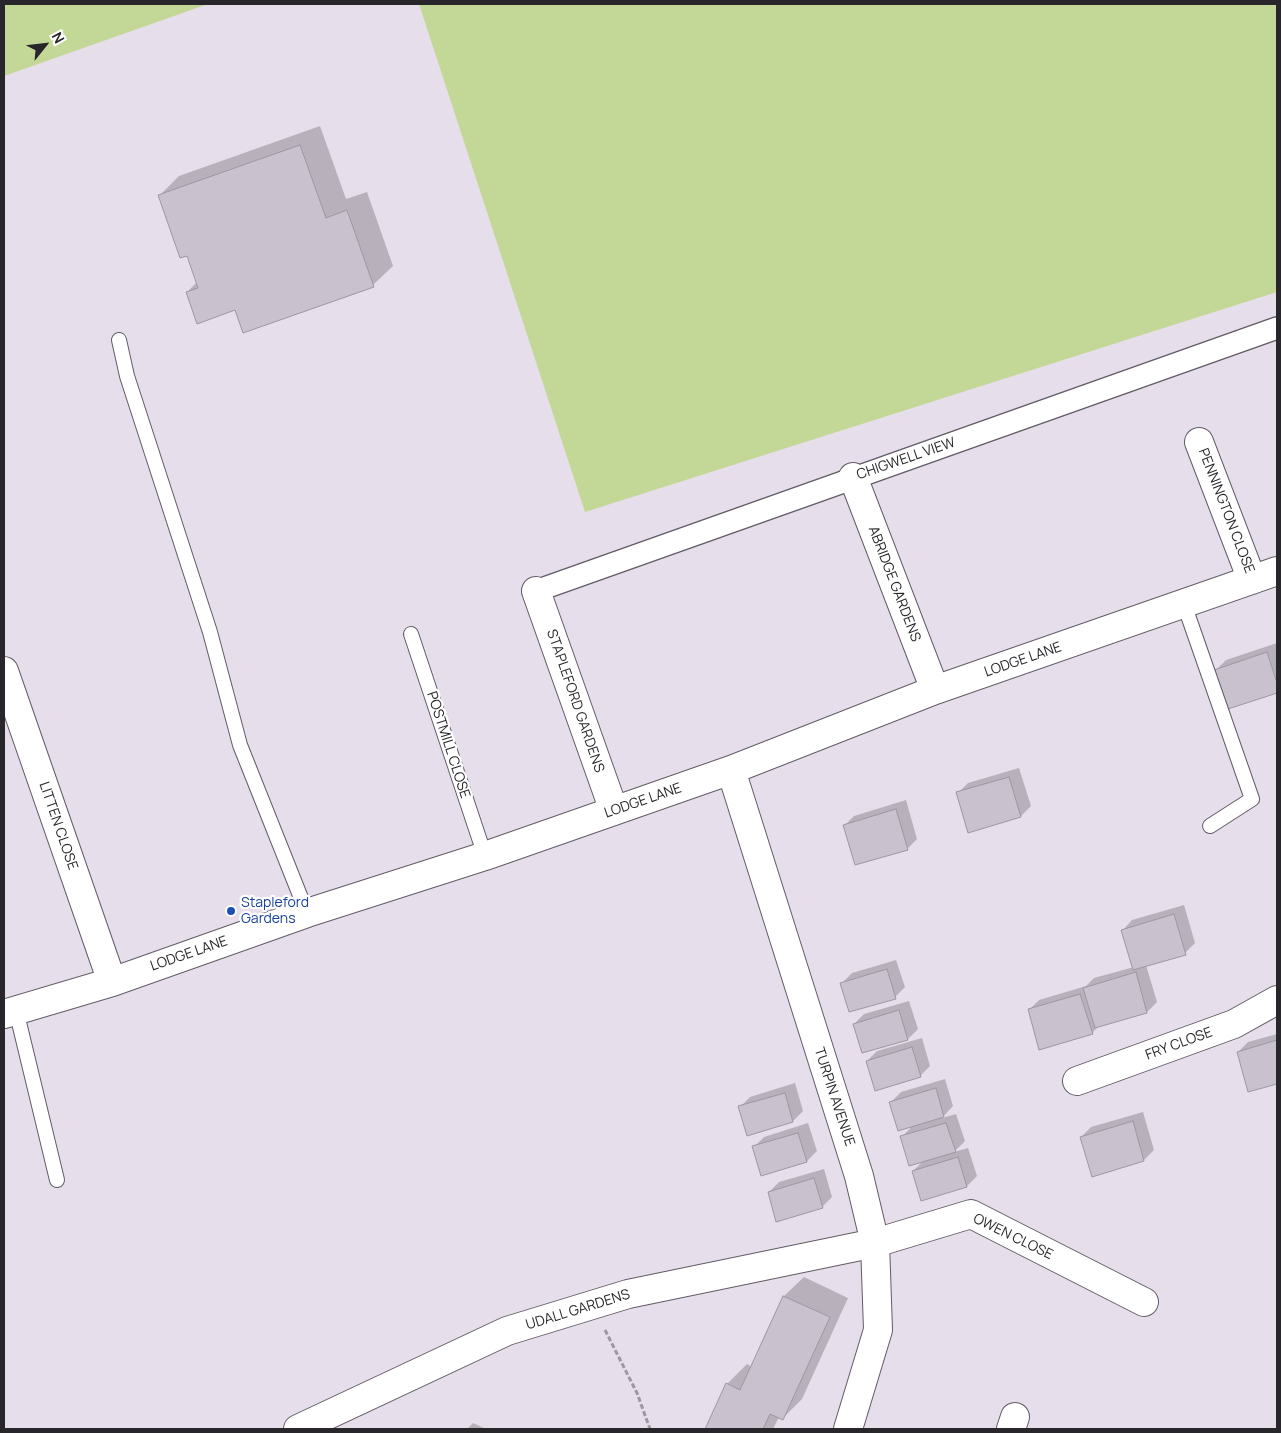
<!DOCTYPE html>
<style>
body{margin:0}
#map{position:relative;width:1281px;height:1433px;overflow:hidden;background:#e6deea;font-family:Manrope,sans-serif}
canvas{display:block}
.frame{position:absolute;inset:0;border:5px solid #29262b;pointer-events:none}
.north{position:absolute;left:20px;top:20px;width:50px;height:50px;-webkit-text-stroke:4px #fff;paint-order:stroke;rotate:61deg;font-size:14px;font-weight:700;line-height:20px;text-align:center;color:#29262b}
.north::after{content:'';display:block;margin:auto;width:18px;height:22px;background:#29262b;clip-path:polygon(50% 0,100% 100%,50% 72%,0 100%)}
</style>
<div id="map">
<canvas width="1281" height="1433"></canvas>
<div class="frame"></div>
<div class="north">N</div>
</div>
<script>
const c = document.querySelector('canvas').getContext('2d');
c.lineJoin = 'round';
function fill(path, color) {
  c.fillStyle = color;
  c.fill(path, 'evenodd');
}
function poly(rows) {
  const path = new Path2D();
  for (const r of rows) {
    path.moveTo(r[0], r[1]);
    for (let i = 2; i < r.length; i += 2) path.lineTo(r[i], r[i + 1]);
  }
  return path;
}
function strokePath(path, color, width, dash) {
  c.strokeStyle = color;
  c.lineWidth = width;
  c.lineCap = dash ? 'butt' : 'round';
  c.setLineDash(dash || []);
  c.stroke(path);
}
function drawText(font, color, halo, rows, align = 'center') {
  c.font = font + ' Manrope,sans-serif';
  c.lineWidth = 4.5;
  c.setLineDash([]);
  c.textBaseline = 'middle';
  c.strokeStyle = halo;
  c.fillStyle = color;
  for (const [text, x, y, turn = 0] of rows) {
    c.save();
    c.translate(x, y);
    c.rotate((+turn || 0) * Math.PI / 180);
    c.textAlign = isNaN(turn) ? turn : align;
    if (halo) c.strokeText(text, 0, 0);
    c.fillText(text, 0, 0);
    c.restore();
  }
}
fill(poly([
 [4,4,208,4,4,76],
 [419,4,1277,4,1277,292,585,512]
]), '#c3d796');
fill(poly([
 [320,126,346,199,367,192,393,266,373,285,236,309,187,292,197,282,188,254,159,196,179,176],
 [1277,643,1277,692,1229,708,1216,670,1226,660],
 [1019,768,1031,806,1021,816,958,793,968,783],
 [906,800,917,839,907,849,844,826,854,816],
 [1184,905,1195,943,1185,953,1146,965,1157,1002,1147,1012,1100,1025,1092,1033,1029,1010,1039,1000,1086,986,1094,978,1134,967,1123,930,1132,920],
 [896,960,905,987,895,997,842,983,852,973],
 [909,1001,918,1029,908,1039,863,1052,854,1024,864,1014],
 [1277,1034,1277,1082,1249,1091,1238,1052,1248,1042],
 [922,1038,930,1066,920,1076,867,1061,877,1051],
 [945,1079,953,1106,942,1118,956,1114,965,1141,954,1152,968,1148,977,1176,967,1186,922,1199,913,1171,924,1160,902,1137,913,1125,891,1102,901,1092],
 [795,1083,803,1111,793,1121,740,1107,750,1097],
 [1143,1112,1154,1150,1144,1160,1081,1137,1091,1127],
 [808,1123,817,1151,807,1161,762,1174,754,1147,764,1137],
 [824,1169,832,1197,822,1207,769,1192,779,1182],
 [804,1277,848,1298,802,1399,783,1418,779,1417,773,1429,706,1429,727,1384,747,1364,752,1367,784,1296],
 [473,1423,486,1429,467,1429]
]), '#0003');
const building = poly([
 [300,145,326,218,347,210,374,287,243,333,235,310,197,324,186,292,198,288,187,256,180,258,158,195,300,145],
 [1267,652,1277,683,1277,693,1228,709,1214,670,1267,652],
 [1009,777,1021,817,968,833,956,792,1009,777],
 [896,809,908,850,855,865,843,825,896,809],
 [1174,914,1186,955,1133,970,1121,930,1174,914],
 [887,969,896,999,849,1012,840,983,887,969],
 [1136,972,1147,1013,1095,1028,1083,988,1136,972],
 [1080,994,1093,1034,1039,1050,1028,1009,1080,994],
 [899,1010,908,1040,862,1053,853,1024,899,1010],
 [1277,1040,1277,1084,1248,1092,1237,1052,1277,1040],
 [912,1047,921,1077,875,1091,866,1061,912,1047],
 [936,1088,944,1117,898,1131,889,1102,936,1088],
 [785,1093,793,1122,747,1136,738,1106,785,1093],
 [1133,1121,1144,1161,1092,1177,1080,1137,1133,1121],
 [946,1123,956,1152,909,1166,900,1136,946,1123],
 [798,1133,807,1162,761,1176,752,1146,798,1133],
 [958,1157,967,1187,921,1201,912,1171,958,1157],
 [814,1178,823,1208,776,1222,768,1192,814,1178],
 [783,1296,830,1317,783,1420,770,1414,763,1429,705,1429,726,1383,740,1390,783,1296]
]);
fill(building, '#c9c1cd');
strokePath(building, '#9d96a2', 1);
const service = poly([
 [119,340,127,376,210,632,240,745,307,913],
 [1184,604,1252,799,1210,826],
 [411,634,485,856],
 [16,1010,57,1180]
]);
const pedestrian = poly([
 [536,591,1277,328]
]);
const minor = poly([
 [1199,442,1252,580],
 [853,477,935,690],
 [536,591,614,811],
 [4,671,112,982],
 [731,770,859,1176,875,1243,878,1330,848,1429],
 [4,1014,112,982,307,913,485,856,731,770,935,690,1277,571],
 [1077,1081,1234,1024,1277,1000],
 [298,1429,507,1331,628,1294,875,1243,971,1214,1144,1302],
 [1011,1429,1015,1417]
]);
strokePath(service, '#635b66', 16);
strokePath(pedestrian, '#635b66', 24);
strokePath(minor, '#635b66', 30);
strokePath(poly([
 [605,1330,637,1393,650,1429]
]), '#9d97a0', 3, [5, 2.5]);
strokePath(service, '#fff', 14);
strokePath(pedestrian, '#fff', 21);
strokePath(minor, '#fff', 28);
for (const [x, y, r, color] of [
 [231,911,5,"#1a4fb4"]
]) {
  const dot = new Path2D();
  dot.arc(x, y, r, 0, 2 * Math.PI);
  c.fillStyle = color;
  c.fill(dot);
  strokePath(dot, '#fff', 2);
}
drawText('14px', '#29262b', '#fff', [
 ["CHIGWELL VIEW",906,459,-19],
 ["PENNINGTON CLOSE",1226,511,69],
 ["ABRIDGE GARDENS",894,584,69],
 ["LODGE LANE",1023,660,-19],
 ["STAPLEFORD GARDENS",575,701,71],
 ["POSTMILL CLOSE",448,745,72],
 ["LODGE LANE",643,801,-19],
 ["LITTEN CLOSE",58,826,71],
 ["LODGE LANE",189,954,-19],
 ["FRY CLOSE",1179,1044,-20],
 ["TURPIN AVENUE",834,1097,72],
 ["OWEN CLOSE",1013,1237,26],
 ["UDALL GARDENS",578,1310,-17]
]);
drawText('14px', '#164399', '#fff', [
 ["Stapleford",241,903],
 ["Gardens",241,919]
], 'left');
</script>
